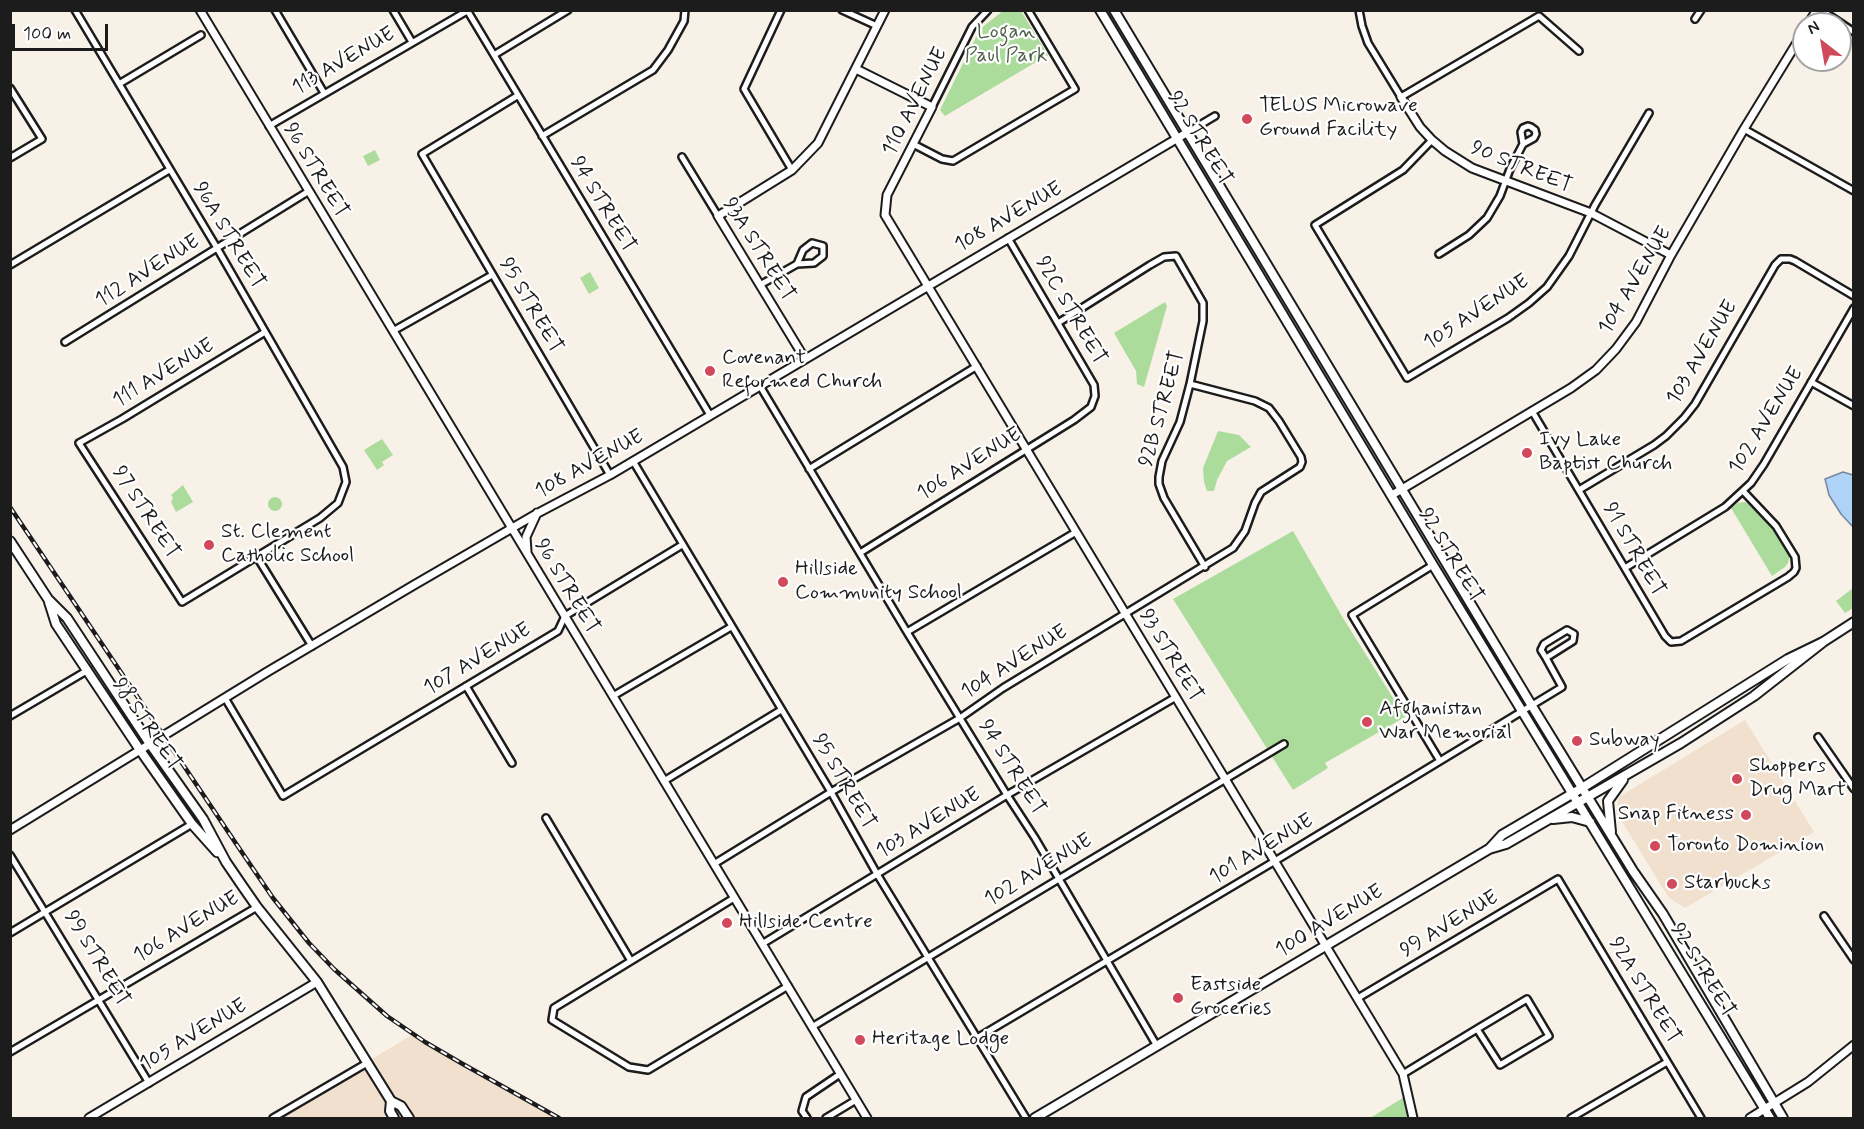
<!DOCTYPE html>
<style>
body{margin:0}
#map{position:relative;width:1864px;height:1129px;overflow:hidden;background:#f8f1e8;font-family:Mynerve,sans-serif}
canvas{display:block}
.frame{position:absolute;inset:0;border:12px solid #1c1c1c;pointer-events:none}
.north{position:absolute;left:1792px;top:12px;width:60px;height:60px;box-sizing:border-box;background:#fff;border:2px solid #a4a4a4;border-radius:50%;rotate:329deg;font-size:16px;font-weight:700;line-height:24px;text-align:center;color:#1c1c1c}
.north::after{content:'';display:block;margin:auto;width:21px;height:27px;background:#d1495b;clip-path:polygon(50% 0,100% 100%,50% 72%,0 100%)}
.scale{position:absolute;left:12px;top:24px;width:96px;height:27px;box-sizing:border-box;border:3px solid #1c1c1c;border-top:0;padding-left:8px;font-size:18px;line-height:21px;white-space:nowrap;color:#1c1c1c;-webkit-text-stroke:4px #fff;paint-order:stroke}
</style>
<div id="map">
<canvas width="1864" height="1129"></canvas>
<div class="frame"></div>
<div class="north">N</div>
<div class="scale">100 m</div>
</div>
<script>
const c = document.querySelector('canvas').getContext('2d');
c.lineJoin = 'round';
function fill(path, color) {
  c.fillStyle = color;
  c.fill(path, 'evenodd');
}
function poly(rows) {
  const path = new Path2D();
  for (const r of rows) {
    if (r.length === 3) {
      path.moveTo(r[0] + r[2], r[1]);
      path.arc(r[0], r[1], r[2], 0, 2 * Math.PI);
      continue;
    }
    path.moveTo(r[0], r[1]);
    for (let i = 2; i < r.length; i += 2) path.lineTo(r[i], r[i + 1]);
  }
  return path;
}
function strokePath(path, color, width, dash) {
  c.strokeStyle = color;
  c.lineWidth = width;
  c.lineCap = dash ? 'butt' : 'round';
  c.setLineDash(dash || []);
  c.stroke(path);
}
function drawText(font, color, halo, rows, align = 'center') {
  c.font = font + ' Mynerve,sans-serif';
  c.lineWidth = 4.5;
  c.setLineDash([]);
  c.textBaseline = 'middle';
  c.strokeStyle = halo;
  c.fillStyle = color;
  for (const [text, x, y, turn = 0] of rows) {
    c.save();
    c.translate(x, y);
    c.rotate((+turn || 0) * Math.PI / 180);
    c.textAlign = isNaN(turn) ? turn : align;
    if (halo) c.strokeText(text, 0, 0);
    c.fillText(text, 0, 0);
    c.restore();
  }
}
fill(poly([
 [1745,720,1814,832,1685,908,1669,898,1616,812,1619,797],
 [412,1035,454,1062,555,1118,273,1118]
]), '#f0e0cd');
fill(poly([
 [1004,10,1021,11,1048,55,945,116,940,110,980,29],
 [375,150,380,160,368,166,363,156],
 [590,272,599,288,589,294,580,278],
 [1165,302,1167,306,1144,387,1137,384,1136,371,1114,333],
 [1218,431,1239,435,1251,447,1227,461,1217,480,1214,491,1207,491,1204,482,1203,468],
 [382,439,393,455,382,462,384,465,377,470,364,450],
 [183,485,193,502,176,512,171,502,173,498,171,495],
 [275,504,7],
 [1745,502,1751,505,1771,527,1790,556,1788,563,1785,567,1772,576,1731,508,1738,503],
 [1293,531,1343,618,1405,717,1325,763,1328,768,1293,790,1173,599],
 [1853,588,1853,608,1845,613,1836,601],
 [1411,1093,1416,1118,1370,1118]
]), '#acdc9c');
const water = poly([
 [1843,472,1853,475,1853,527,1841,514,1829,495,1825,479,1843,472]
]);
fill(water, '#afd2f7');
strokePath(water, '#74899f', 1.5);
const minor = poly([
 [75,10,217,248,343,467,346,482,338,503,320,518,182,602,79,443,122,419,265,332],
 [275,10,324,93],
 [393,10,412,42],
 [467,10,710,415],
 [781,10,744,89,792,170],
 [842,10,877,26],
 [1359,10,1362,26,1368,43,1401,97,1539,16,1579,51],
 [1821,10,1854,32],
 [1695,19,1701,10],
 [494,55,568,10],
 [119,84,201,35],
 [10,88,42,139,10,158],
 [517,96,422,154,610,475],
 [932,107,972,27,988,10],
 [269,126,467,11],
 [1744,129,1854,191],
 [1188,132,1215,116],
 [542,136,653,70,668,50,684,21,685,10],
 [1432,140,1403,170,1315,225,1407,378,1508,318,1529,303,1547,287,1569,256,1595,205,1649,113],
 [913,144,942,159,953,161,1075,89,1028,10],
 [682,157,718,216],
 [1439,254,1469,235,1487,218,1500,196,1510,169,1523,144,1534,138,1536,134,1535,130,1531,127,1528,126,1523,128,1521,132,1523,144],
 [10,265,169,170],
 [760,285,797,264,814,263,823,256,823,246,812,243,803,250,797,264],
 [1058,323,1150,265,1164,257,1176,256,1203,303,1203,321,1190,384,1180,422,1162,461,1159,477,1159,484,1164,498,1205,567],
 [393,331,492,275],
 [65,342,309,191],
 [1811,382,1854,406],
 [760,386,907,632,1007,795,1035,838,1157,1046],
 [1532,411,1665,636,1671,642,1681,641,1788,577,1794,572,1796,568,1795,557,1776,526,1743,491],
 [633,461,831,792,877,874,1026,1118],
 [809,469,977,366],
 [1579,490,1654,445,1666,436,1684,418,1695,404,1775,265,1781,259,1790,259,1795,261,1854,296],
 [860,553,1074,420,1091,407,1095,396,1094,385,1008,238],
 [257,557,312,646],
 [1433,565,1352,615,1440,761],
 [1625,568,1725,507,1751,483,1764,464,1854,308],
 [907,632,1076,532],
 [466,686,512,763],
 [613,696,731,627],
 [225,698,283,796,558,631,565,616,682,545],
 [10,716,88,670],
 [1818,737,1854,789],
 [664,781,781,710],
 [546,818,631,961],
 [10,855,149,1083],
 [714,864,831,792,960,718,1003,688,1233,548,1245,531,1255,503,1261,492,1300,467,1302,462,1301,457,1279,421,1269,408,1255,401,1190,384],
 [734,898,554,1008,552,1020,629,1067,648,1070,788,986],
 [1824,916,1854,960],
 [10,933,192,824],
 [762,944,1007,795,1176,697],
 [1358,998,1558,879,1701,1118],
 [812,1027,1284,744],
 [977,1038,1275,861,1562,687,1546,658,1541,650,1544,644,1567,630,1574,634,1573,641,1546,658],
 [10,1052,257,907],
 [1403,1074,1477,1029,1527,999,1549,1036,1500,1065,1477,1029],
 [273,1118,367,1063],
 [807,1118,802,1111,806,1097,840,1074],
 [826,1118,856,1100],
 [1571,1118,1667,1062]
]);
const tertiary = poly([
 [200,10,867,1118],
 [1808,24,1817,10],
 [856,69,932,107,887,195,885,215,1403,1074,1413,1118],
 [1401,97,1420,127,1432,140,1445,151,1472,168,1591,213,1671,255],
 [805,359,718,216,792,170,818,143,885,10],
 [1392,495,1571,388,1596,370,1616,349,1636,322,1671,255,1744,129,1804,31],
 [527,551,526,537,537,513],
 [10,830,267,672,414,585,538,513,610,475,1188,132],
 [89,1118,317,982],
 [1750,1118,1808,1082,1854,1045]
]);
const secondary = poly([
 [1100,10,1433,565,1770,1118],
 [1114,10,1532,706,1633,871,1663,914,1783,1118],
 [10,541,48,599,67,618,150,744,203,819,226,862,241,884,257,907,317,982,391,1101,401,1106,409,1118],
 [49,602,56,624,140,750,192,824,217,852],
 [1553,819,1572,817,1590,822],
 [1611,832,1608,801,1623,780],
 [1490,848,1502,835,1582,788,1788,659,1823,642,1854,622],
 [391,1101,390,1111,394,1118],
 [1035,1118,1489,849,1506,844,1681,743,1754,696,1823,642]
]);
strokePath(minor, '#1c1c1c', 10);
strokePath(tertiary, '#1c1c1c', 11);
strokePath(secondary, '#1c1c1c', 12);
strokePath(minor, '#fff', 5);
strokePath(tertiary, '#fff', 7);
strokePath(secondary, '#fff', 8);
const rail = poly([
 [10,507,241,851,273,898,309,943,334,969,387,1016,425,1042,461,1063,559,1118]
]);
strokePath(rail, '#1c1c1c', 4.5);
strokePath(rail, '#fff', 2, [7]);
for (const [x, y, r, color] of [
 [1247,119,6,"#d1495b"],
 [710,371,6,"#d1495b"],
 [1527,453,6,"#d1495b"],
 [209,545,6,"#d1495b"],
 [783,582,6,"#d1495b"],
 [1367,722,6,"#d1495b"],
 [1577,741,6,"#d1495b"],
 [1737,779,6,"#d1495b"],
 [1746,815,6,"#d1495b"],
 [1655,846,6,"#d1495b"],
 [1672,884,6,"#d1495b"],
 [727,923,6,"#d1495b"],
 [1178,998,6,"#d1495b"],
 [860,1040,6,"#d1495b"]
]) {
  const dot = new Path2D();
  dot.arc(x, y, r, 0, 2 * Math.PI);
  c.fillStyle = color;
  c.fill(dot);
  strokePath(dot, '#fff', 2);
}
drawText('21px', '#4e5f49', '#fff', [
 ["Logan",1006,33],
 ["Paul Park",1006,57]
]);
drawText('21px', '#1c1c1c', '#fff', [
 ["113 AVENUE",344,62,-30],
 ["110 AVENUE",916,102,-63],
 ["92 STREET",1199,139,59],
 ["90 STREET",1521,168,22],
 ["96 STREET",315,171,59],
 ["94 STREET",602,205,59],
 ["108 AVENUE",1009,218,-30],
 ["96A STREET",228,236,59],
 ["93A STREET",758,250,58],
 ["112 AVENUE",148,272,-32],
 ["104 AVENUE",1636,281,-59],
 ["95 STREET",530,306,60],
 ["92C STREET",1070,311,60],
 ["105 AVENUE",1477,313,-33],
 ["103 AVENUE",1703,353,-59],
 ["111 AVENUE",164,374,-31],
 ["92B STREET",1163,409,-74],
 ["102 AVENUE",1767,421,-58],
 ["108 AVENUE",590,465,-29],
 ["106 AVENUE",970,465,-32],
 ["97 STREET",145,513,57],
 ["91 STREET",1633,550,60],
 ["92 STREET",1450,556,59],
 ["96 STREET",566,587,59],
 ["93 STREET",1170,656,59],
 ["107 AVENUE",478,660,-31],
 ["104 AVENUE",1015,663,-32],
 ["98 STREET",146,725,56],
 ["94 STREET",1011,768,58],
 ["95 STREET",843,782,60],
 ["103 AVENUE",929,824,-31],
 ["101 AVENUE",1262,850,-31],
 ["102 AVENUE",1039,871,-31],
 ["100 AVENUE",1330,922,-31],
 ["99 AVENUE",1450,925,-31],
 ["106 AVENUE",187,928,-31],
 ["99 STREET",96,959,59],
 ["92 STREET",1702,971,59],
 ["92A STREET",1644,991,59],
 ["105 AVENUE",194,1036,-31]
]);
drawText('21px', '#1c1c1c', '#fff', [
 ["TELUS Microwave",1259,107],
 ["Ground Facility",1259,131],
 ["Covenant",722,359],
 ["Reformed Church",722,383],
 ["Ivy Lake",1539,441],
 ["Baptist Church",1539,465],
 ["St. Clement",221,533],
 ["Catholic School",221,557],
 ["Hillside",795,570],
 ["Community School",795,594],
 ["Afghanistan",1379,710],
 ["War Memorial",1379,734],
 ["Subway",1589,741],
 ["Shoppers",1749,767],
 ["Drug Mart",1749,791],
 ["Snap Fitness",1734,815,"right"],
 ["Toronto Dominion",1667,846],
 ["Starbucks",1684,884],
 ["Hillside Centre",739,923],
 ["Eastside",1190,986],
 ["Groceries",1190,1010],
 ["Heritage Lodge",872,1040]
], 'left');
</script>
